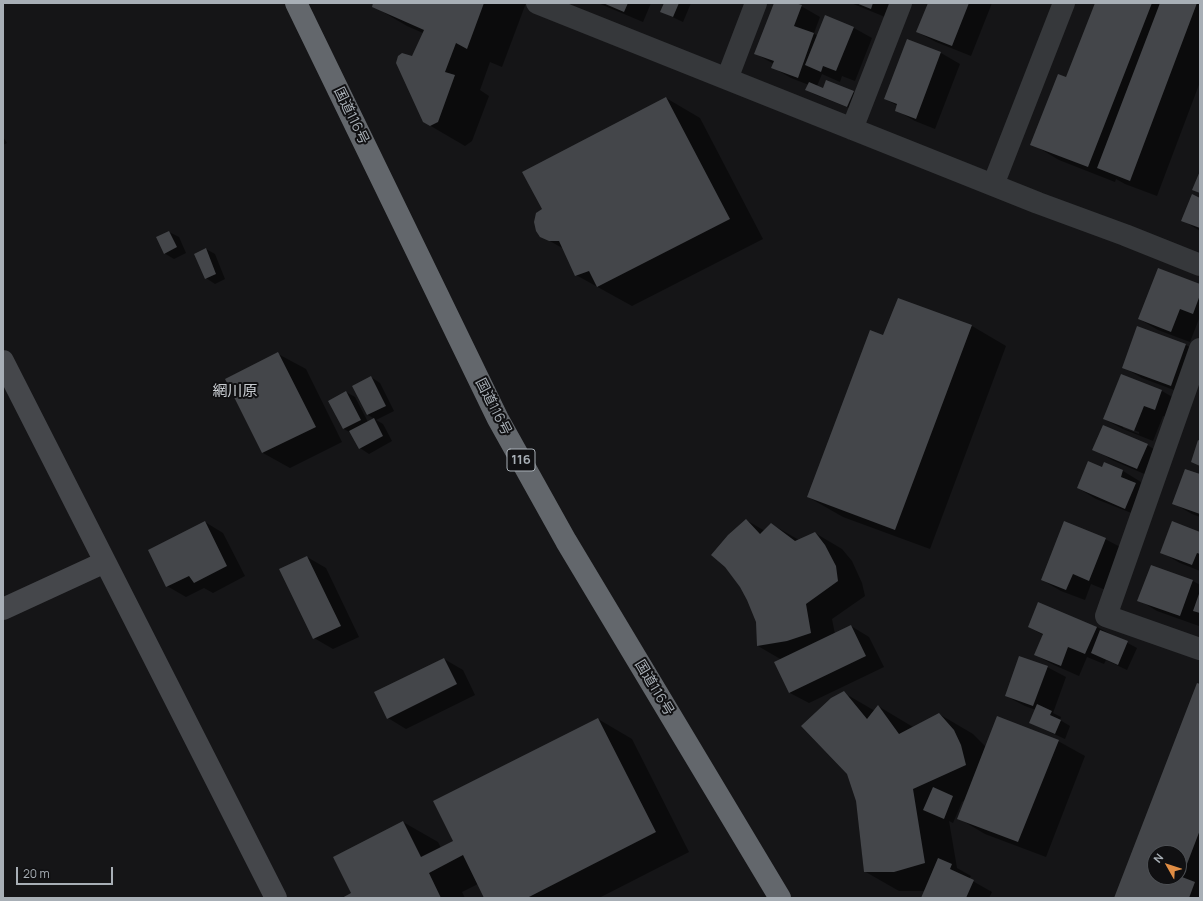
<!DOCTYPE html>
<meta charset="utf-8">
<style>
body{margin:0}
#map{position:relative;width:1203px;height:901px;overflow:hidden;background:#151517;font-family:Manrope,sans-serif}
canvas{display:block}
.frame{position:absolute;inset:0;border:4px solid #a8afb6;pointer-events:none}
.north{position:absolute;left:1147px;top:845px;width:40px;height:40px;box-sizing:border-box;background:#101012;border:1px solid #4d5054;border-radius:50%;rotate:309deg;font-size:11px;font-weight:700;line-height:16px;text-align:center;color:#a8afb6}
.north::after{content:'';display:block;margin:auto;width:14px;height:18px;background:#e08d44;clip-path:polygon(50% 0,100% 100%,50% 72%,0 100%)}
.scale{position:absolute;left:16px;top:867px;width:97px;height:18px;box-sizing:border-box;border:2px solid #a8afb6;border-top:0;padding-left:5px;font-size:12px;line-height:14px;white-space:nowrap;color:#a8afb6;-webkit-text-stroke:3px #101012;paint-order:stroke}
</style>
<div id="map">
<canvas width="1203" height="901"></canvas>
<div class="frame"></div>
<div class="north">N</div>
<div class="scale">20 m</div>
</div>
<script>
const c = document.querySelector('canvas').getContext('2d');
c.lineJoin = 'round';
function fill(path, color) {
  c.fillStyle = color;
  c.fill(path, 'evenodd');
}
function poly(rows) {
  const path = new Path2D();
  for (const r of rows) {
    path.moveTo(r[0], r[1]);
    for (let i = 2; i < r.length; i += 2) path.lineTo(r[i], r[i + 1]);
  }
  return path;
}
function strokePath(path, color, width, dash) {
  c.strokeStyle = color;
  c.lineWidth = width;
  c.lineCap = dash ? 'butt' : 'round';
  c.setLineDash(dash || []);
  c.stroke(path);
}
function drawText(font, color, halo, rows, align = 'center') {
  c.font = font + ' Manrope,"Noto Sans JP",sans-serif';
  c.lineWidth = 4;
  c.setLineDash([]);
  c.textBaseline = 'middle';
  c.strokeStyle = halo;
  c.fillStyle = color;
  for (const [text, x, y, turn = 0] of rows) {
    c.save();
    c.translate(x, y);
    c.rotate((+turn || 0) * Math.PI / 180);
    c.textAlign = isNaN(turn) ? turn : align;
    if (halo) c.strokeText(text, 0, 0);
    c.fillText(text, 0, 0);
    c.restore();
  }
}
fill(poly([
 [375,3,526,3,502,67,490,62,480,90,489,96,472,141,465,146,424,122,412,57,423,33,407,26,373,6],
 [598,3,651,3,643,22],
 [666,3,691,3,683,22,662,12],
 [775,3,792,3,801,6,820,17,814,33,818,37,854,28,872,38,855,81,842,76,840,82,822,74,817,86,823,89,853,92,863,97,857,111,816,95,806,90,809,85,791,78,772,67,774,64,756,54],
 [851,3,896,3,890,19],
 [929,3,992,3,971,56,936,42,917,32],
 [1096,3,1200,3,1200,82,1157,196,1125,184,1116,179,1115,182,1059,160,1032,144,1066,78],
 [907,40,941,53,960,64,935,129,915,121,896,110,898,106,885,99],
 [666,98,700,118,763,239,632,306,576,275,564,249,541,236],
 [3,137,7,143,3,145],
 [1200,199,1200,231,1182,220],
 [169,232,179,237,186,253,174,259,164,253],
 [206,249,215,254,225,279,215,284,206,278],
 [1200,285,1200,320,1199,319,1190,342,1158,330,1139,319],
 [898,299,972,326,1006,346,930,549,843,517,808,497,884,336],
 [1138,327,1186,345,1200,353,1190,396,1142,378,1123,367],
 [278,354,306,369,342,442,290,468,263,453,226,380],
 [1121,375,1162,391,1181,402,1173,420,1163,416,1153,441,1123,429,1104,419],
 [1123,426,1139,432,1139,434,1123,428],
 [371,377,380,383,394,411,376,420,383,424,392,441,369,454,360,448,351,433,344,429,329,401,346,392,355,397,368,422,375,419,368,415],
 [1147,445,1166,456,1156,479,1112,460,1094,449],
 [1103,468,1123,471,1141,482,1140,486,1154,495,1144,518,1096,499,1078,488],
 [1200,475,1200,517,1192,514,1173,503],
 [746,520,765,531,771,524,799,540,815,533,842,549,852,561,862,583,865,596,832,619,835,634,851,626,869,637,884,667,809,703,790,693,782,660,758,646,757,622],
 [205,522,223,533,245,576,213,593,204,588,186,597,167,586],
 [1200,533,1200,571,1180,563,1161,552],
 [1105,539,1124,549,1108,591,1091,584,1085,600,1061,591,1042,580],
 [307,557,326,568,359,637,333,649,314,638],
 [1152,566,1193,581,1200,585,1200,623,1199,626,1157,611,1139,600],
 [1029,627,1097,627,1137,648,1127,670,1106,660,1104,664,1087,657,1079,676,1054,665,1035,655,1043,635],
 [444,659,463,670,475,695,406,729,388,718],
 [1047,667,1066,677,1053,713,1061,717,1060,720,1070,726,1065,739,1030,723,1036,710,1025,706,1006,696],
 [1200,685,1200,898,1115,898],
 [1155,853,1179,853,1179,877,1155,877],
 [844,693,875,711,878,706,913,727,939,714,973,734,986,747,1058,741,1085,756,1046,857,985,834,958,818,965,800,962,802,953,823,949,821,957,868,971,876,969,879,992,892,989,898,922,898,925,891,899,891,864,871],
 [598,719,632,739,689,852,599,898,485,898,478,884,462,892,465,898,344,898,353,894,403,822,438,842,441,848,454,841]
]), '#0007');
fill(poly([
 [373,3,484,3,467,49,456,43,445,72,455,75,438,122,430,126,423,122,396,63,398,56,402,53,412,56,424,30,372,7],
 [603,3,628,3,624,12],
 [664,3,679,3,673,17,660,12],
 [774,3,795,3,802,5,794,26,814,33,798,78,771,68,774,61,754,54],
 [856,3,873,3,871,9],
 [928,3,969,3,952,46,916,32],
 [1095,3,1152,3,1088,167,1030,145,1058,74,1066,77],
 [1160,3,1197,3,1130,181,1097,168],
 [825,15,854,27,836,71,823,66,821,72,805,65],
 [907,39,941,52,916,119,895,111,897,104,884,99],
 [826,80,854,91,847,107,805,90,809,82,823,88],
 [666,97,730,219,597,287,589,271,575,276,559,241,549,241,540,237,536,231,534,222,536,213,542,209,522,172],
 [1200,171,1200,193,1192,190],
 [1192,194,1200,198,1200,228,1181,221],
 [169,231,177,247,164,254,156,237],
 [206,248,216,274,205,279,194,254],
 [1158,268,1200,284,1200,295,1193,314,1180,309,1171,332,1138,319],
 [898,298,972,325,895,530,807,497,870,330,883,335],
 [1137,326,1186,344,1171,386,1122,368],
 [278,352,316,427,262,453,225,379],
 [1121,374,1162,390,1155,410,1144,406,1134,431,1103,419],
 [371,376,386,406,367,415,352,386],
 [346,391,361,420,343,429,328,401],
 [374,418,383,436,359,449,349,431],
 [1103,425,1148,444,1137,469,1092,450],
 [1198,440,1200,441,1200,466,1191,462],
 [1088,461,1102,467,1104,462,1123,470,1121,477,1136,483,1125,509,1077,488],
 [1185,469,1200,474,1200,514,1172,504],
 [746,519,760,534,771,523,795,541,815,532,825,545,836,566,838,581,806,604,811,633,787,641,757,646,756,622,747,600,740,587,725,567,711,555,728,535],
 [205,521,227,566,194,583,189,576,166,587,148,550],
 [1064,521,1106,538,1089,581,1073,574,1066,590,1041,580],
 [1172,521,1200,532,1200,554,1197,553,1192,565,1160,553],
 [307,556,341,626,313,639,279,569],
 [1151,565,1193,580,1180,616,1137,601],
 [1200,591,1200,613,1193,611],
 [1038,602,1097,627,1085,654,1068,647,1061,666,1034,655,1043,634,1028,627],
 [851,625,866,656,789,693,774,662],
 [1100,630,1128,641,1118,665,1091,653],
 [1019,656,1048,666,1033,706,1005,696],
 [444,658,457,684,387,719,374,692],
 [1197,683,1200,684,1200,830,1182,877,1195,882,1189,898,1114,898],
 [1155,853,1179,853,1179,877,1155,877],
 [844,691,867,719,878,705,899,734,939,713,954,730,961,745,966,765,913,789,925,863,894,872,864,872,856,801,847,774,801,726,831,698],
 [1037,704,1052,711,1050,715,1061,720,1055,734,1029,723],
 [997,716,1059,740,1018,842,957,819],
 [598,718,656,832,527,898,484,898,463,855,429,873,441,898,342,898,351,893,333,857,403,821,421,857,453,841,433,801],
 [933,787,953,796,944,819,923,810],
 [938,858,952,864,950,869,974,880,966,898,921,898]
]), '#44464a');
strokePath(poly([
 [537,3,1038,203,1125,235,1200,265],
 [727,79,756,3],
 [852,129,901,3],
 [993,185,1064,3],
 [1200,349,1106,616,1200,649]
]), '#36383b', 22);
strokePath(poly([
 [3,361,276,898],
 [3,609,105,562]
]), '#45474b', 22);
strokePath(poly([
 [296,3,498,419,566,541,780,898]
]), '#63676c', 22);
for (const [x, y, w] of [
 [521,460,28]
]) {
  const box = new Path2D();
  box.roundRect(x - w / 2, y - 11, w, 22, 3);
  c.fillStyle = '#101012';
  c.fill(box);
  strokePath(box, '#a8afb6', 1);
}
drawText('bold 13px', '#a8afb6', null, [
 ["116",521,460]
]);
drawText('14px', '#a8afb6', '#101012', [
 ["国道116号",351,116,64],
 ["国道116号",493,407,63],
 ["国道116号",654,688,59]
]);
drawText('15px', '#c9cdd2', '#101012', [
 ["網川原",235,392]
]);
</script>
